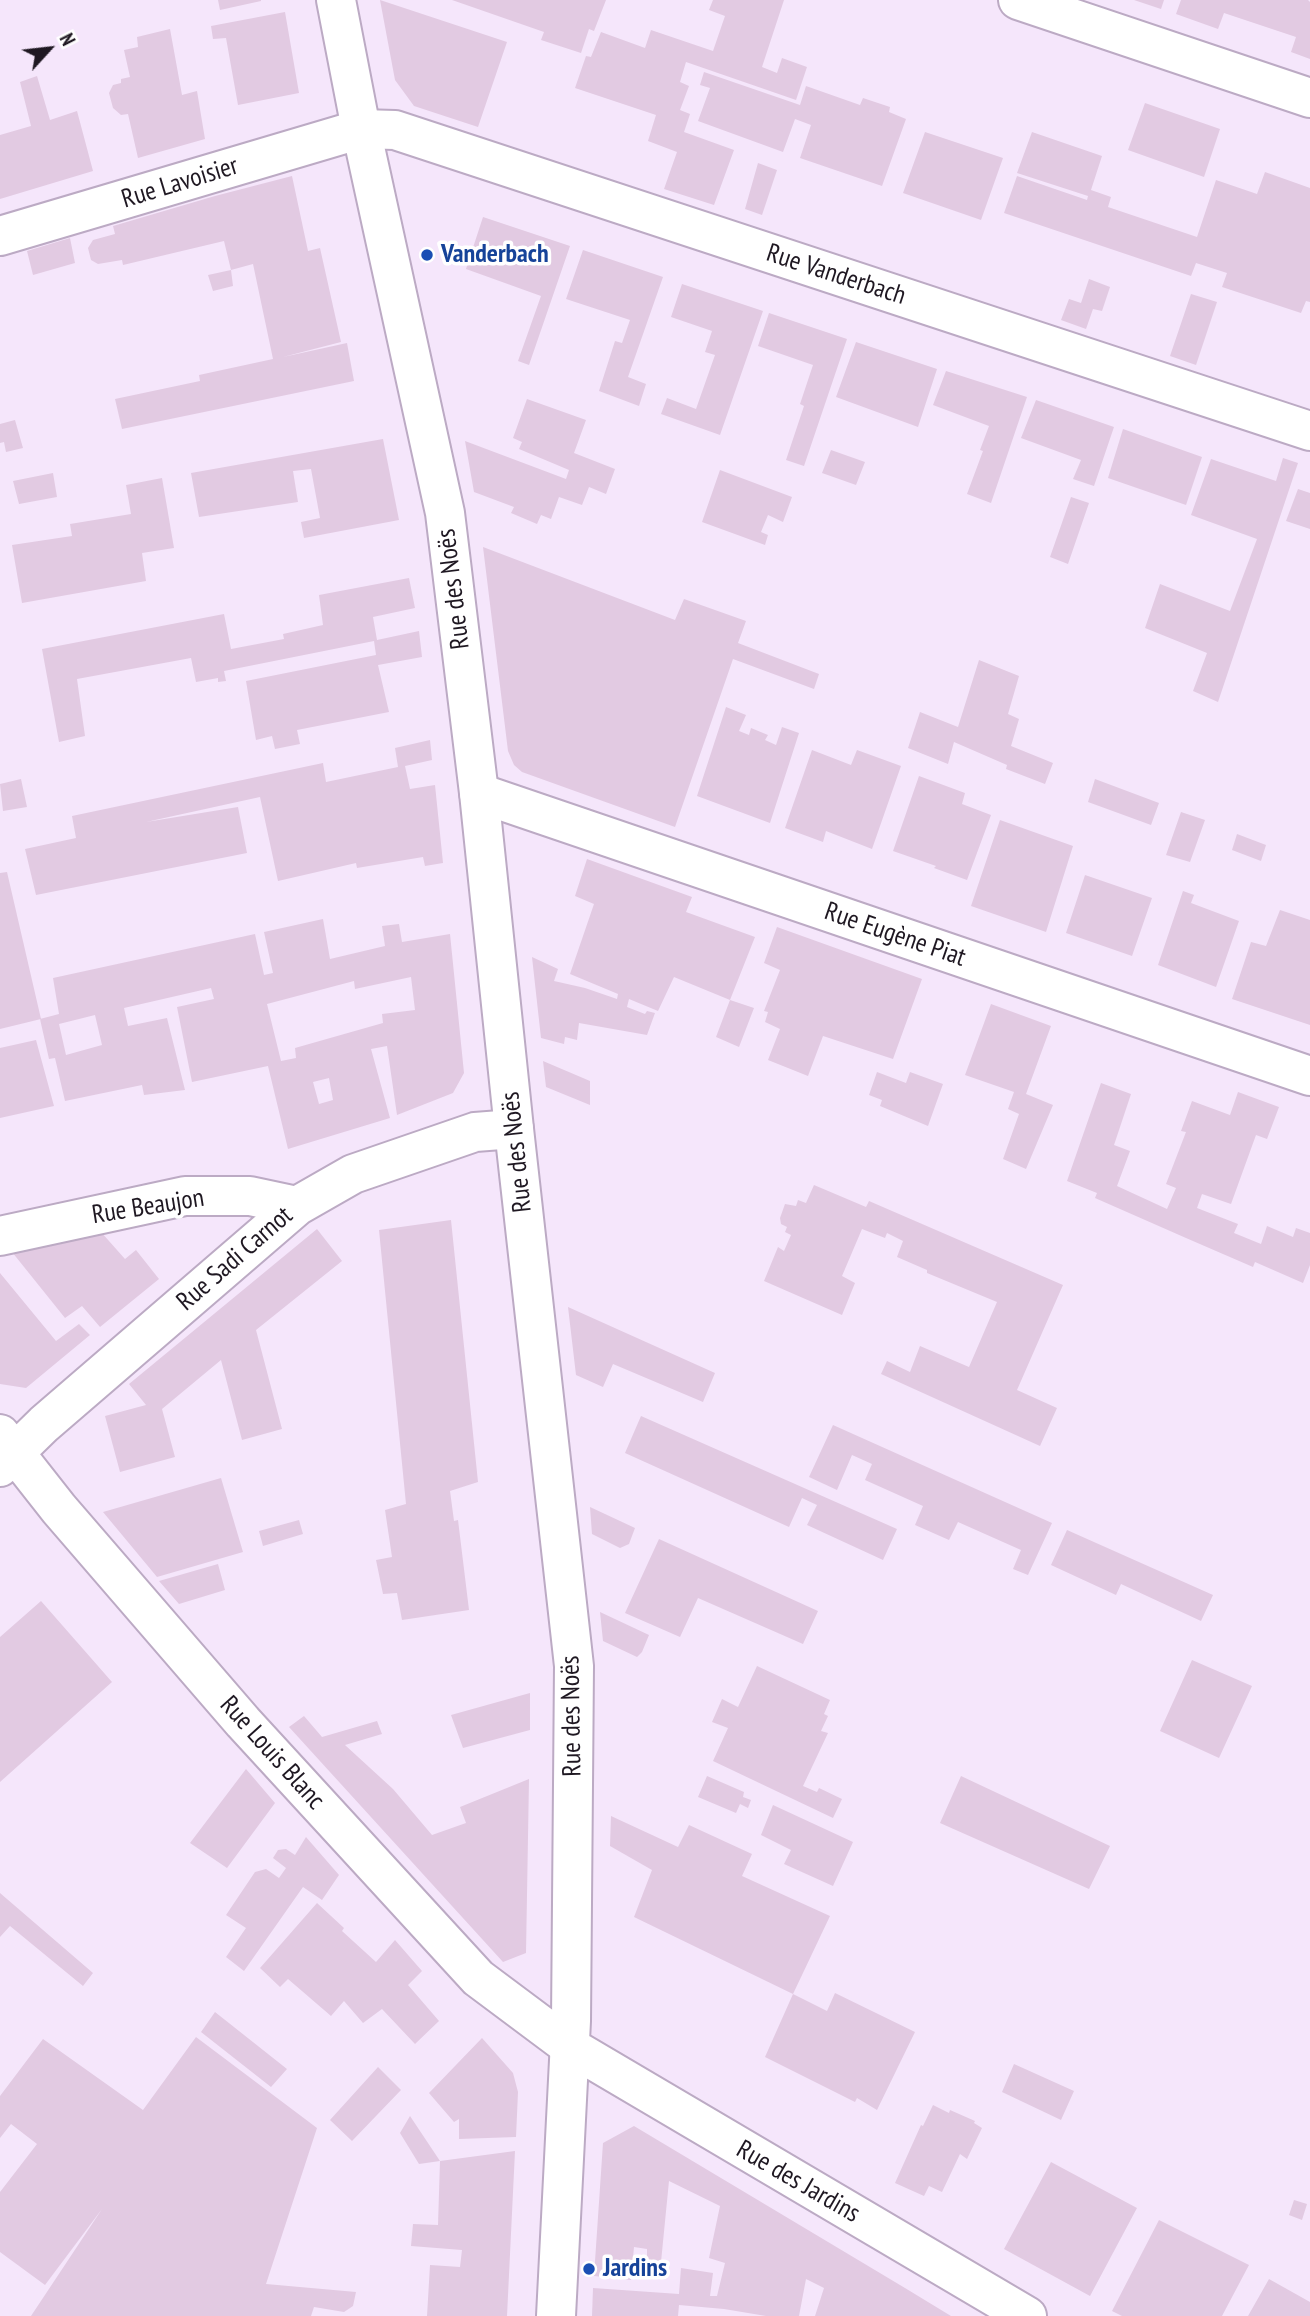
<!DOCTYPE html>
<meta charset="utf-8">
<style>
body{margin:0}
#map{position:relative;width:1310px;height:2316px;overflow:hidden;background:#f5e6fb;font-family:"PT Sans Narrow",sans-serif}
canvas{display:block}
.north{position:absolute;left:14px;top:14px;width:70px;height:70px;-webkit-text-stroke:5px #fff;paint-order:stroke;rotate:63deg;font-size:19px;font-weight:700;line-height:28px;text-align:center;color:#1f1822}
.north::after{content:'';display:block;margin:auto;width:24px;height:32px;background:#1f1822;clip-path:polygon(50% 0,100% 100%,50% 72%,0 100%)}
</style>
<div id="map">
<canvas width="1310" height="2316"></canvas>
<div class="north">N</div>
</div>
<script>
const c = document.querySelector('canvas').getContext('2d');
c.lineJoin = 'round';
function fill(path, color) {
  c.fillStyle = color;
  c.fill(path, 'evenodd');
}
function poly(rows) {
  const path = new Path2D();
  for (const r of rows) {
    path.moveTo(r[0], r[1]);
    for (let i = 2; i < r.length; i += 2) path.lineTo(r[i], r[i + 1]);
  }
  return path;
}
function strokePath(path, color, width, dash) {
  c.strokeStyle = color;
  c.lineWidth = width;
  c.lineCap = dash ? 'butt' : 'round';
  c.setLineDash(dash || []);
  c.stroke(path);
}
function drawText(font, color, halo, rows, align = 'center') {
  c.font = font + ' "PT Sans Narrow",sans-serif';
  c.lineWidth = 7;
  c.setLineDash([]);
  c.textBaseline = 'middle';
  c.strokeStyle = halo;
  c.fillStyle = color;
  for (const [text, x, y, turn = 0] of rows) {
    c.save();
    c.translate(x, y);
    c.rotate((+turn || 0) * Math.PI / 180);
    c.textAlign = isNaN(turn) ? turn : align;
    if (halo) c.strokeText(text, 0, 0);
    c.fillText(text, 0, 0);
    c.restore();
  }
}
fill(poly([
 [218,0,261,0,261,1,220,10],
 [380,0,507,42,478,127,414,106,395,80],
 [452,0,606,0,594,31,589,29,581,53,541,40,544,32],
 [713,0,784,0,762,67,777,73,782,58,807,67,796,100,686,62,680,82,689,86,680,110,690,114,684,132,734,150,714,205,664,189,677,152,648,141,656,115,575,88,586,56,591,57,601,32,645,48,651,30,713,51,725,16,709,10],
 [1134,0,1164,0,1161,9],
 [1181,0,1308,0,1310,2,1310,59,1291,52,1296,37,1224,13,1218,29,1176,14],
 [285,12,299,93,238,105,226,38,213,39,211,26],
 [170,29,182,95,197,91,205,139,138,158,128,114,121,115,113,108,109,93,113,85,121,83,121,79,130,77,124,50,138,47,137,37],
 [704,72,800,105,806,86,860,105,863,98,890,107,889,112,906,119,882,186,800,158,811,125,795,119,783,152,698,121,710,88,700,85],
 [37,76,50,120,77,111,93,171,0,199,0,135,31,126,20,82],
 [1145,103,1220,129,1204,177,1128,150],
 [925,132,1003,158,981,220,903,193],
 [1032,132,1102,156,1091,190,1111,197,1108,207,1197,237,1216,180,1257,194,1265,172,1310,188,1310,302,1306,301,1301,313,1222,287,1227,273,1196,263,1191,276,1004,213,1017,176,1087,200,1088,196,1017,173],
 [758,163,777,170,762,215,745,209],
 [292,176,308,251,320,248,341,342,283,357,347,343,354,381,122,429,115,399,200,381,199,375,273,359,253,264,231,270,224,241,123,265,122,260,98,264,91,260,88,248,93,240,115,234,113,226,215,196],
 [483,217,570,246,529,365,518,361,541,296,466,269],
 [70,238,75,263,33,275,27,251],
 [583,250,663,277,628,377,646,384,639,406,599,391,615,341,622,343,630,320,566,299],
 [231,270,233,286,213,291,208,275],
 [1089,279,1110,287,1102,311,1093,309,1086,329,1061,320,1069,299,1081,303],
 [682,284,763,311,720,435,661,414,667,398,696,409,715,355,705,352,712,331,671,317],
 [1191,294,1217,302,1196,365,1170,356],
 [769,313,847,339,804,466,786,460,804,406,800,404,813,365,758,346],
 [856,342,937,369,918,427,836,397],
 [946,371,1027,397,991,503,967,494,983,451,980,450,989,426,933,405],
 [527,399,586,420,574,453,615,469,606,494,589,487,582,505,559,497,551,519,541,515,537,524,511,513,514,507,474,492,465,441,566,479,569,470,519,449,522,442,513,438],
 [1036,400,1114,427,1094,486,1073,479,1081,460,1021,438],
 [15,420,23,448,6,452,4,442,0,443,0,424],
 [1123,429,1202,457,1186,505,1108,478],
 [383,439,399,520,304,538,301,522,320,518,311,469,293,471,298,502,199,517,191,473],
 [831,450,865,462,856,485,822,473],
 [1283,458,1298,463,1218,702,1193,691,1207,653,1145,628,1160,584,1230,611,1257,539,1191,515,1211,459,1276,481],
 [720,470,792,497,783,522,768,515,761,532,768,535,765,545,702,522],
 [53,473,57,497,19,504,13,481],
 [162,478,174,548,142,553,146,581,22,603,12,545,72,536,70,524,131,514,126,485],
 [1298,489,1310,493,1310,529,1286,521],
 [1071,497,1089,503,1068,564,1050,557],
 [483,547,675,620,684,599,746,621,738,643,819,674,814,689,733,659,675,827,522,772,514,765,508,751],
 [409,578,415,608,373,617,377,640,419,631,422,657,378,665,389,712,297,730,300,744,275,749,272,736,256,740,246,681,376,655,374,641,224,671,226,681,218,682,218,678,196,682,191,658,77,679,85,736,59,742,42,649,224,614,231,649,284,639,283,634,323,625,319,595],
 [979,660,1019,676,1008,714,1019,719,1011,746,1053,763,1045,784,1006,769,1007,765,954,742,948,764,908,748,920,712,958,727],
 [726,707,746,715,739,731,749,735,751,728,768,735,765,740,776,745,782,727,799,733,770,823,697,796],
 [430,740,432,760,405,766,410,789,435,785,443,863,425,866,423,857,357,868,356,863,278,881,260,797,146,822,238,807,247,853,36,895,25,849,76,838,72,816,323,763,326,782,398,767,395,748],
 [812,750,851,765,857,750,901,766,872,849,826,831,823,842,785,828],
 [919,776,965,793,962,804,991,815,967,880,934,868,936,866,893,851],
 [21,779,27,807,3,811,0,784],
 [1095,779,1159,803,1151,825,1088,802],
 [1181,812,1205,820,1190,862,1166,855],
 [1000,820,1073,846,1046,932,971,906],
 [1237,834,1266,845,1261,861,1232,850],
 [587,859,692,897,686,912,755,937,730,1000,674,977,658,1011,629,999,627,1007,645,1014,647,1011,655,1013,647,1035,579,1023,577,1040,565,1037,564,1044,541,1038,532,957,558,969,554,981,585,988,617,999,618,994,570,974,594,904,575,896],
 [7,872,41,1019,0,1029,0,873],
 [1085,875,1152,898,1132,956,1066,933],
 [1183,891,1194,895,1191,903,1239,921,1216,987,1158,965],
 [1280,910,1310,920,1310,1025,1232,999,1251,942,1266,946],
 [323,919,330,959,385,946,382,926,399,924,402,942,450,934,464,1073,453,1093,397,1115,387,1046,371,1049,390,1118,288,1149,268,1066,192,1082,177,1007,214,999,211,988,124,1008,128,1026,167,1018,185,1090,144,1095,142,1085,65,1101,55,1058,49,1059,40,1019,59,1014,53,978,255,934,264,975,273,973,264,932],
 [411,977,415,1010,382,1014,383,1023,295,1048,296,1058,281,1061,267,1004,354,981,355,989],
 [95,1015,102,1045,66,1055,59,1024],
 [329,1078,333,1100,319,1104,313,1082],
 [777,927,922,979,893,1059,823,1036,808,1076,768,1060,780,1029,765,1022,768,1012,764,1011,780,970,764,963],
 [730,1000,754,1008,739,1047,716,1037],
 [991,1004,1051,1026,1026,1094,1053,1105,1026,1169,1003,1159,1019,1114,1008,1109,1014,1092,965,1075],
 [36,1040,54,1106,0,1118,0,1048],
 [543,1061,590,1081,590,1105,546,1087],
 [877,1072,906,1083,910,1072,943,1084,928,1126,880,1106,882,1100,869,1095],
 [1101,1083,1131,1094,1114,1145,1130,1151,1117,1186,1167,1209,1176,1188,1166,1184,1186,1132,1181,1131,1192,1101,1230,1115,1238,1092,1279,1107,1267,1139,1256,1135,1231,1204,1202,1194,1197,1208,1238,1224,1234,1233,1261,1244,1267,1226,1293,1237,1296,1228,1310,1233,1310,1265,1303,1283,1255,1262,1253,1267,1186,1238,1095,1198,1097,1193,1067,1181],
 [814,1185,866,1207,869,1201,1063,1285,1017,1390,1057,1408,1040,1446,881,1374,887,1361,910,1372,920,1346,969,1367,997,1302,927,1273,927,1270,897,1257,903,1241,887,1233,885,1238,862,1229,842,1276,855,1283,842,1315,764,1281,778,1247,784,1251,791,1235,785,1232,787,1227,781,1224,780,1218,785,1204,796,1206,798,1200,806,1203],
 [451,1220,478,1482,450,1491,454,1521,458,1520,469,1610,402,1620,397,1593,383,1594,376,1560,392,1557,385,1510,406,1504,379,1230],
 [317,1229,342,1261,256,1330,282,1429,242,1440,221,1360,162,1409,175,1457,120,1472,105,1416,146,1405,129,1384],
 [101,1232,125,1259,136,1250,159,1279,100,1327,82,1306,65,1318,12,1252],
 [0,1273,56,1341,79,1324,90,1335,26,1388,0,1384],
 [568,1307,715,1373,703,1402,613,1364,603,1387,576,1375],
 [641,1416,897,1529,883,1560,807,1525,817,1505,802,1498,789,1527,625,1453],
 [833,1425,1052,1523,1028,1575,1013,1569,1021,1550,958,1522,949,1540,915,1525,923,1506,865,1480,872,1464,852,1455,837,1490,809,1477],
 [221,1478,243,1552,157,1577,103,1512],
 [590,1507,635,1528,629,1544,620,1548,592,1534],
 [299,1520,303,1534,263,1546,259,1531],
 [1067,1530,1213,1595,1201,1621,1121,1584,1116,1595,1051,1565],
 [659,1539,818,1611,803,1644,698,1598,680,1637,625,1613],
 [218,1564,225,1590,179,1604,159,1581],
 [41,1601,112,1682,0,1782,0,1637],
 [600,1612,649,1635,642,1652,637,1657,603,1641],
 [1192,1660,1252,1686,1219,1758,1160,1731],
 [757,1666,830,1700,824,1714,828,1716,821,1731,828,1733,803,1786,817,1792,819,1788,842,1799,833,1818,713,1761,728,1728,712,1722,722,1699,738,1707],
 [530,1693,530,1730,463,1748,451,1715],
 [304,1716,322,1737,377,1721,382,1734,345,1745,393,1789,432,1835,466,1823,460,1807,529,1779,526,1953,503,1962,289,1727],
 [246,1769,275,1803,227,1868,190,1843],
 [707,1776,744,1792,743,1797,751,1800,748,1808,740,1804,736,1813,698,1797],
 [961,1776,1110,1846,1089,1889,940,1823],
 [773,1805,853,1842,833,1886,784,1864,791,1850,761,1835],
 [611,1816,678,1847,689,1825,752,1854,742,1876,830,1916,793,1994,634,1917,652,1870,610,1846],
 [306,1837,339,1875,322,1900,303,1887,244,1971,226,1957,246,1928,226,1915,255,1872,266,1869,279,1878,286,1868,273,1858,278,1850,286,1849,295,1855],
 [0,1893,93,1973,83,1986,10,1926,0,1937],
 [317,1903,344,1928,342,1931,376,1962,395,1940,422,1971,408,1985,439,2021,415,2044,382,2009,363,2023,344,2001,331,2016,288,1979,280,1987,260,1968],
 [835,1993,915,2032,877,2110,857,2098,855,2102,765,2057,793,1994,827,2011],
 [215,2012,287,2069,271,2087,201,2032],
 [196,2037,317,2128,266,2284,356,2292,353,2306,344,2312,314,2307,311,2316,31,2316,102,2209,45,2285,0,2252,0,2192,37,2144,11,2124,0,2138,0,2096,43,2039,143,2110],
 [482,2038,513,2073,518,2092,516,2137,459,2139,459,2119,454,2122,429,2093],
 [1014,2064,1074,2091,1061,2120,1002,2092],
 [378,2067,401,2090,352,2141,330,2120],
 [933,2105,949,2113,950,2110,975,2121,974,2123,982,2128,967,2159,960,2154,942,2192,929,2186,924,2196,895,2183,921,2125,923,2126],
 [410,2116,440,2161,515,2151,507,2316,427,2316,430,2265,460,2267,462,2250,411,2246,413,2224,438,2225,440,2161,419,2164,400,2133],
 [634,2126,905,2288,951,2316,815,2316,824,2288,806,2279,799,2316,766,2316,724,2309,679,2305,678,2316,592,2316,593,2288,679,2294,681,2268,713,2273,710,2296,717,2296,725,2263,709,2258,720,2206,669,2181,661,2262,647,2261,647,2249,634,2247,631,2280,594,2276,603,2143],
 [1051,2162,1137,2208,1090,2296,1004,2249],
 [1294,2200,1307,2204,1302,2220,1289,2215],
 [1159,2220,1249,2265,1222,2316,1122,2316,1112,2311],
 [1269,2279,1310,2302,1310,2316,1248,2316]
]), '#e2cae2');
const street = poly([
 [1018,0,1310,98],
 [0,236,361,129,395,130,1310,431],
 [479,793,1310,1076],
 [0,1236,185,1196,250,1196,297,1206],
 [0,1434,59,1509,243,1722,478,1978,569,2046],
 [0,1467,44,1424,297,1206,353,1174,475,1132,514,1129]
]);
const secondary = poly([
 [336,0,361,129,445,513,479,793,514,1129,574,1666,571,2021,556,2316],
 [569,2046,1027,2316]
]);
strokePath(street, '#bcaac4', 42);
strokePath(secondary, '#bcaac4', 42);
strokePath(street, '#fff', 38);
strokePath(secondary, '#fff', 38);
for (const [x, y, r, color] of [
 [427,255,7,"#1a4fb4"],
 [589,2269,7,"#1a4fb4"]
]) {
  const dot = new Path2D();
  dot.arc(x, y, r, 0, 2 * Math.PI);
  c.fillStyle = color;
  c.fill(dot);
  strokePath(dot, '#fff', 2.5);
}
drawText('26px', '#1f1822', '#fff', [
 ["Rue Lavoisier",180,183,-17],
 ["Rue Vanderbach",836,275,18],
 ["Rue des Noës",454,589,-97],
 ["Rue Eugène Piat",895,935,19],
 ["Rue des Noës",517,1152,-96],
 ["Rue Beaujon",148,1207,-9],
 ["Rue Sadi Carnot",235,1259,-41],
 ["Rue des Noës",572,1716,-91],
 ["Rue Louis Blanc",272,1753,48],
 ["Rue des Jardins",798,2182,30]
]);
drawText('bold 26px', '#164399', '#fff', [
 ["Vanderbach",441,255],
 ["Jardins",603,2269]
], 'left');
</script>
